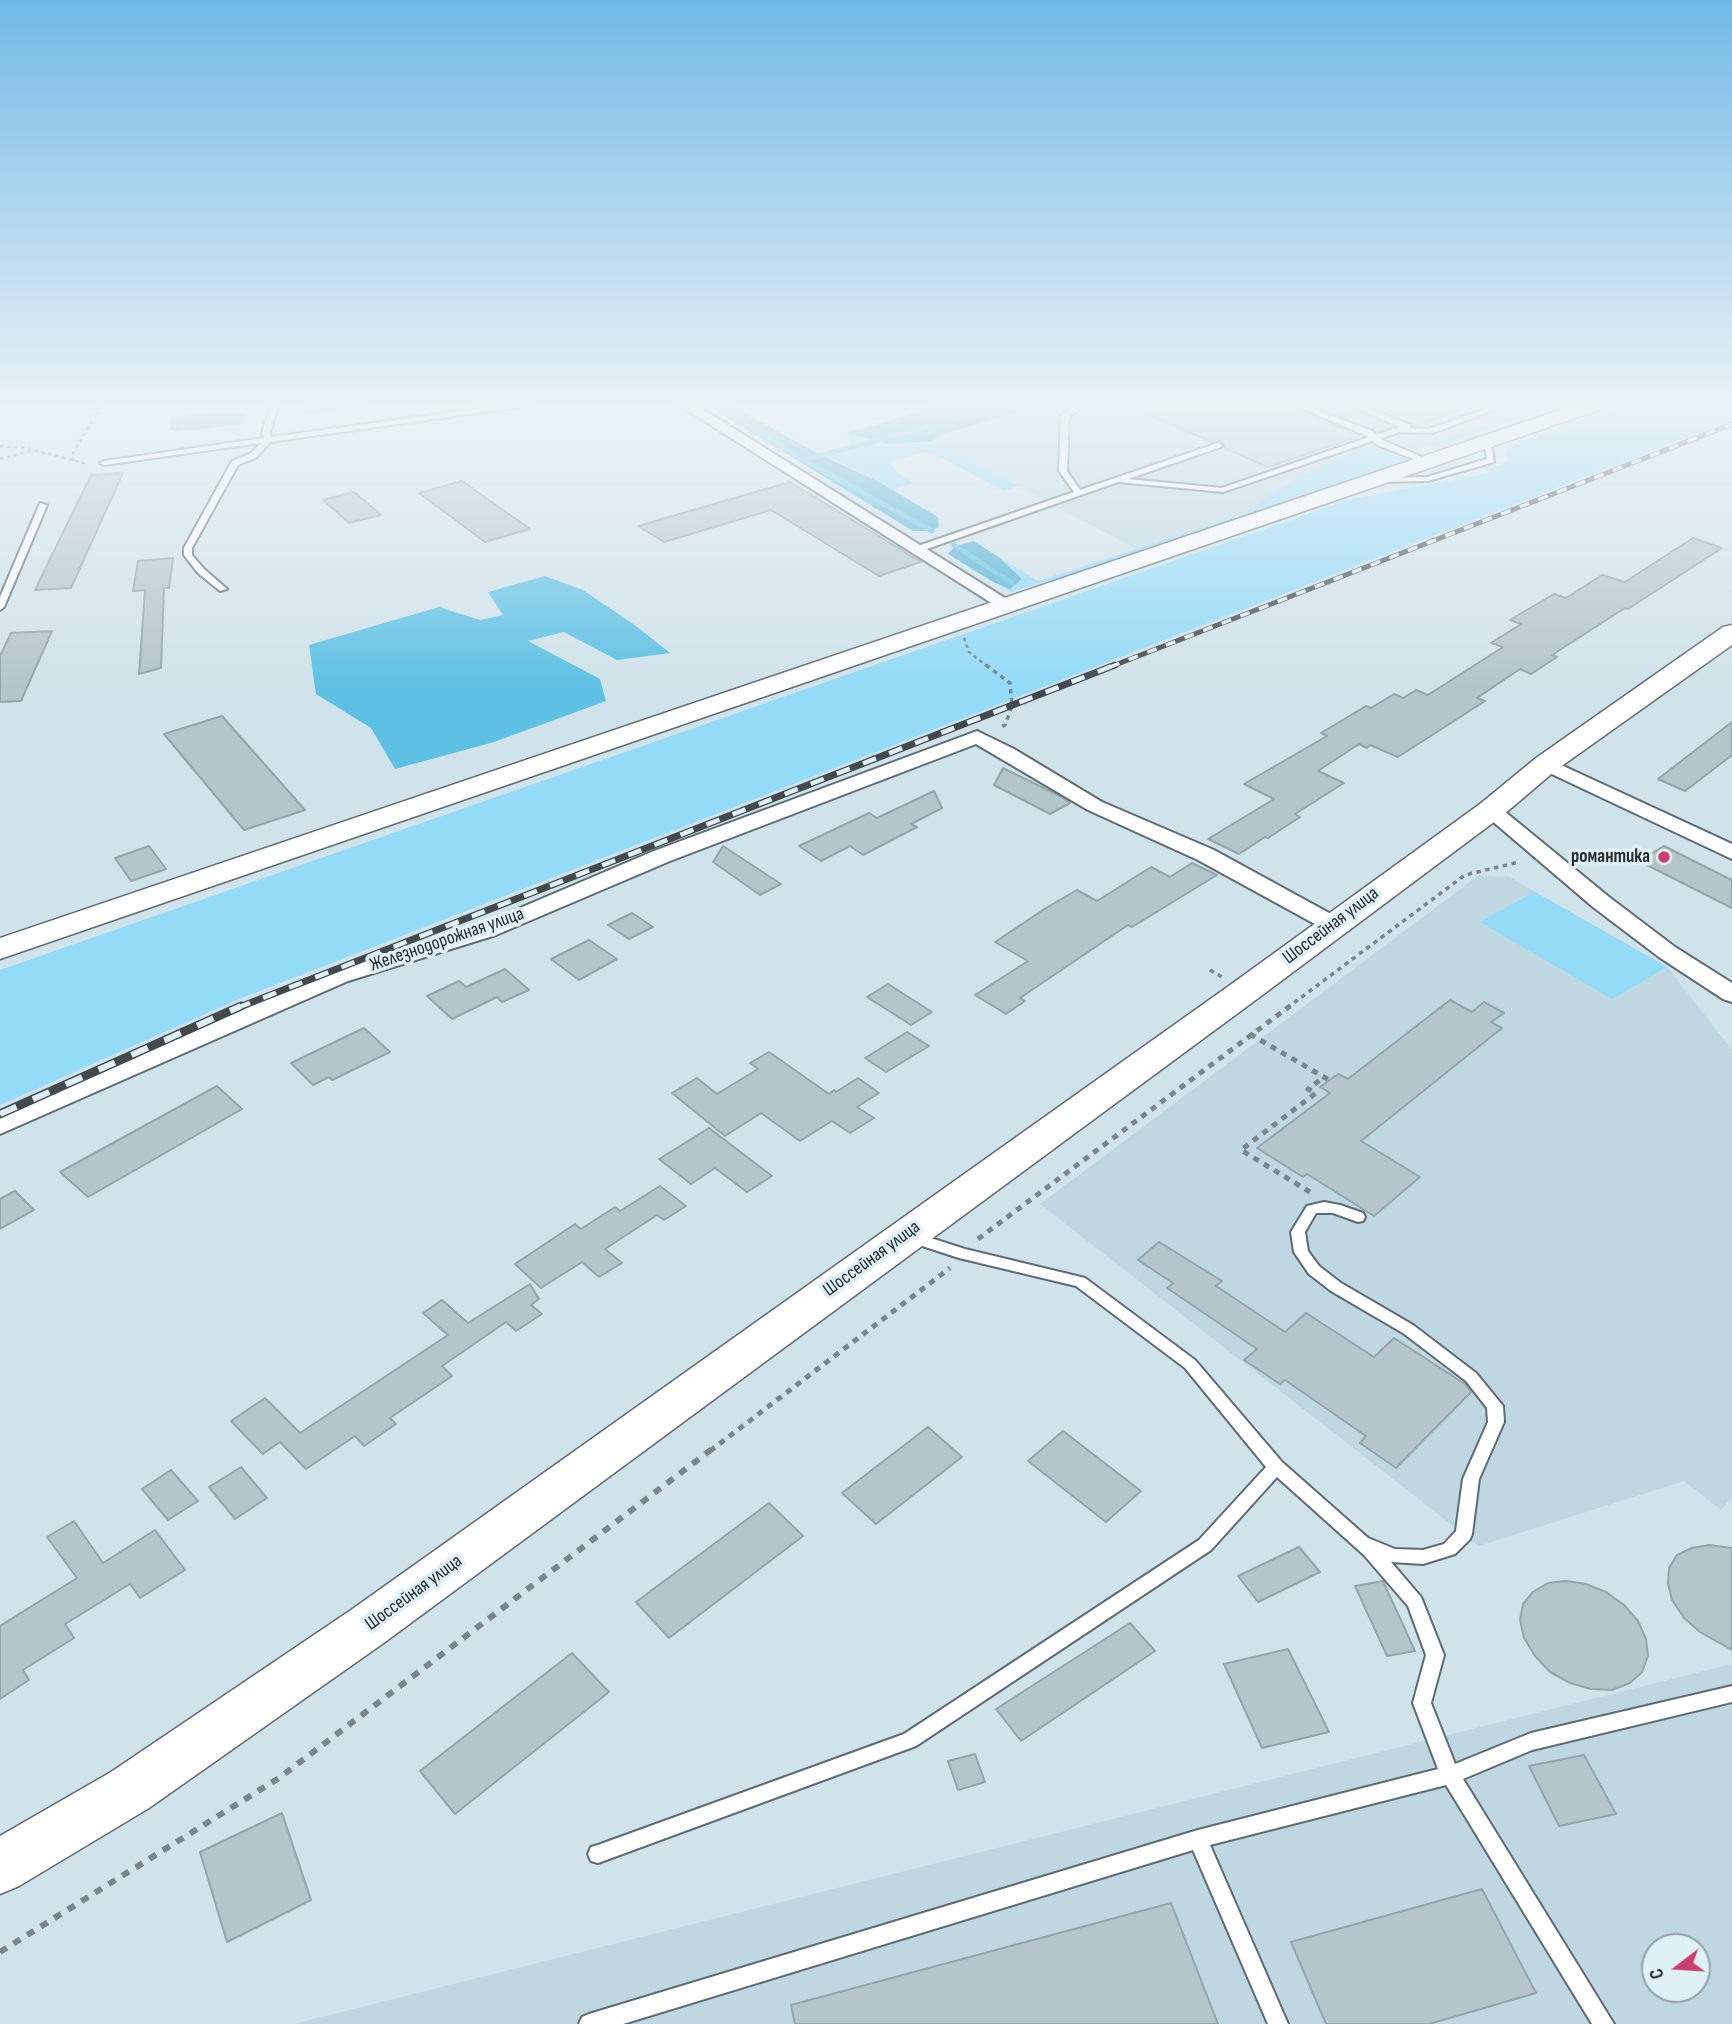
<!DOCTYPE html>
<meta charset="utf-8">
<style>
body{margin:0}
#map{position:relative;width:1732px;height:2024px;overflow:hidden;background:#d1e3ea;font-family:"Sofia Sans Condensed",sans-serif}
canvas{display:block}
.north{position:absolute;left:1641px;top:1933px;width:70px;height:70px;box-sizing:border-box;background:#dff0f7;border:2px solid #94a1a6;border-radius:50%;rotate:253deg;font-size:19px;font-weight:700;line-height:28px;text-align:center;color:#242a2d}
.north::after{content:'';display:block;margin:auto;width:24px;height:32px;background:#cc3e6c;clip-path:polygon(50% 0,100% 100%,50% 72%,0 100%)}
</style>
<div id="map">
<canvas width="1732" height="2024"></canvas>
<div class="north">С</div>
</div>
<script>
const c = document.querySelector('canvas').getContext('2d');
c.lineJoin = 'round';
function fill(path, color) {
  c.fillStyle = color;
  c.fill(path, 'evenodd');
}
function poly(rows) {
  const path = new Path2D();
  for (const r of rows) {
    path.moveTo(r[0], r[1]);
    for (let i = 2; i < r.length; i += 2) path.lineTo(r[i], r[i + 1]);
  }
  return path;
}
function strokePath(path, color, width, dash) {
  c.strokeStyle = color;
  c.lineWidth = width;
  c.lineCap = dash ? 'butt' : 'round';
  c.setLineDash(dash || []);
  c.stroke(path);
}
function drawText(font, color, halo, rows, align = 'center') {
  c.font = font + ' "Sofia Sans Condensed",sans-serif';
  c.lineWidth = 7;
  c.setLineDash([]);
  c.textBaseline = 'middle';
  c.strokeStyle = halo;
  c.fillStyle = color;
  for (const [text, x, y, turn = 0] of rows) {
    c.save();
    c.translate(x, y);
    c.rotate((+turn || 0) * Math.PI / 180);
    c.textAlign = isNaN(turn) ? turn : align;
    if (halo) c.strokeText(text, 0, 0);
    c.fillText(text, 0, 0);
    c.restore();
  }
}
fill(poly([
 [1051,403,1566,403,1442,446,1427,445,1401,455,1400,461,1138,550,932,441,941,434],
 [1479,875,1509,877,1667,967,1732,1050,1732,1497,1721,1510,1684,1481,1479,1546,1040,1204],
 [1732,1664,1732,2024,294,2024],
 [1655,1947,1697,1947,1697,1989,1655,1989]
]), '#bed7e1');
fill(poly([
 [1051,403,1078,403,1048,416,1029,420,999,418],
 [1530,403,1566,403,1442,446,1430,445,1532,409,1525,405],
 [1630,403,1732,403,1732,420,239,999,0,1105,0,970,1351,499,1479,475,1507,461,1507,446],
 [847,433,888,444,932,441,1018,486,1003,491,933,453,924,452,890,462,897,473,914,483,892,490,844,464,817,453,851,446],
 [1361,448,1392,452,1408,459,1403,464,1103,565,1011,592,993,582,1010,589,1022,579,1000,558,1038,581,1244,514,1290,482],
 [1535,892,1667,967,1612,999,1480,922]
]), '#93dbf7');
fill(poly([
 [709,403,727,403,817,453,879,482,938,517,939,527,930,531,913,531,708,406],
 [946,403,1051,403,942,434,932,441,888,444,847,433],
 [974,541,1000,558,1022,579,1010,589,993,582,948,554,955,546]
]), '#4bb0d2');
fill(poly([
 [304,403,392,403,306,415,301,413],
 [229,412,244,414,243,424,176,432,170,430,171,417],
 [545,576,583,590,636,626,670,653,617,660,564,632,528,641,600,679,606,701,494,742,395,769,371,728,316,694,309,645,439,607,480,620,503,615,488,592]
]), '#5ec1e4');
strokePath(poly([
 [709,403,804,460,932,531],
 [804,460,1018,403],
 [954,545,1012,583]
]), '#5ec1e4', 5);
const building = poly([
 [1122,403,1277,403,1360,436,1268,467,1224,448,1224,444,1219,441,1212,442,1122,403],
 [1380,403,1470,403,1470,406,1415,426,1370,406,1380,403],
 [1356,411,1393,427,1377,432,1341,416,1356,411],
 [123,473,71,588,35,590,91,475,123,473],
 [462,481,530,529,485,542,419,493,462,481],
 [790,482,921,562,879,576,771,510,664,542,638,526,790,482],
 [354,492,381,515,349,523,323,500,354,492],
 [1693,538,1722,548,1628,609,1625,608,1552,655,1557,657,1531,674,1520,669,1477,698,1485,701,1398,757,1370,745,1367,748,1359,744,1318,771,1344,783,1295,814,1300,817,1268,838,1265,837,1239,854,1208,839,1274,799,1244,784,1327,736,1321,733,1366,706,1371,708,1394,694,1403,698,1416,690,1428,695,1503,647,1491,643,1521,624,1510,620,1554,594,1566,598,1602,575,1625,582,1693,538],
 [173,558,169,588,164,588,161,668,139,674,145,590,133,591,138,561,173,558],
 [52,631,21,701,0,702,0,656,11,633,52,631],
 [222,716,305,810,244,830,164,734,222,716],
 [1732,722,1732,755,1706,775,1685,791,1658,779,1732,722],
 [1003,768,1060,796,1070,803,1050,814,994,785,1003,768],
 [934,791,942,808,911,824,917,827,863,855,850,846,821,861,799,846,869,813,877,818,934,791],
 [149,846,166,869,131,881,115,858,149,846],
 [723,846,781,884,760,895,713,862,723,846],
 [1664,846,1732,880,1732,908,1639,861,1664,846],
 [1192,863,1217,875,1132,927,1128,925,1020,998,1025,1001,1006,1014,975,995,1028,961,995,942,1046,908,1077,890,1097,901,1151,867,1170,877,1192,863],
 [632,913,653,927,629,939,608,925,632,913],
 [589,940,617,959,579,980,551,959,589,940],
 [505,969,529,990,502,1002,497,997,452,1019,427,996,459,981,466,987,505,969],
 [888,984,932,1012,911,1025,867,997,888,984],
 [1450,1000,1472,1012,1484,1002,1504,1013,1491,1022,1502,1028,1361,1141,1420,1177,1374,1216,1307,1174,1303,1177,1257,1148,1330,1093,1320,1087,1338,1074,1348,1079,1450,1000],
 [364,1028,390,1052,332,1080,329,1077,313,1085,291,1063,364,1028],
 [907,1032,929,1046,886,1072,865,1058,907,1032],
 [769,1052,829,1094,834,1090,836,1092,858,1078,879,1093,857,1107,874,1118,850,1133,832,1121,800,1141,761,1113,725,1136,672,1093,697,1078,717,1094,758,1069,750,1063,769,1052],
 [217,1086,242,1109,88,1197,60,1172,217,1086],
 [709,1128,772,1176,747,1192,715,1168,691,1184,659,1159,709,1128],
 [660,1186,686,1206,664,1220,657,1215,605,1249,622,1263,599,1277,582,1262,541,1288,515,1264,575,1224,581,1229,615,1207,620,1211,660,1186],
 [15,1191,34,1210,0,1229,0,1199,15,1191],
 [1159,1242,1222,1281,1216,1286,1285,1332,1306,1313,1374,1357,1394,1338,1465,1384,1471,1392,1396,1468,1360,1443,1366,1436,1285,1380,1280,1384,1244,1360,1257,1349,1167,1288,1173,1283,1138,1260,1159,1242],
 [530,1284,539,1299,531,1305,542,1314,516,1331,506,1322,442,1366,452,1376,390,1418,396,1424,364,1446,355,1436,306,1469,280,1442,263,1454,231,1421,265,1398,300,1433,448,1335,423,1313,442,1300,468,1323,530,1284],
 [928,1427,962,1457,876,1524,842,1493,928,1427],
 [1063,1431,1141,1491,1106,1522,1028,1461,1063,1431],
 [241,1467,267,1498,235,1519,209,1487,241,1467],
 [171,1470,198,1501,168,1520,142,1489,171,1470],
 [769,1503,803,1536,669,1638,636,1602,769,1503],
 [74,1521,103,1563,155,1530,185,1570,140,1598,130,1584,65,1624,74,1638,23,1670,29,1680,0,1699,0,1626,77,1578,47,1537,74,1521],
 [1709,1545,1732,1548,1732,1650,1700,1632,1684,1618,1672,1600,1668,1583,1669,1568,1677,1555,1692,1548,1709,1545],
 [1299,1547,1320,1572,1258,1602,1238,1576,1299,1547],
 [1383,1581,1415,1651,1387,1656,1355,1586,1383,1581],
 [1566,1581,1586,1584,1606,1592,1624,1605,1638,1621,1646,1639,1648,1656,1642,1672,1630,1683,1612,1690,1591,1689,1570,1683,1550,1672,1535,1656,1524,1638,1520,1620,1523,1604,1533,1592,1548,1583,1566,1581],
 [1130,1623,1155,1651,1021,1741,996,1709,1130,1623],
 [1288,1649,1329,1732,1262,1748,1224,1664,1288,1649],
 [572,1653,609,1692,455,1814,420,1771,572,1653],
 [975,1754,985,1782,958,1790,948,1761,975,1754],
 [1584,1755,1616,1814,1559,1826,1529,1766,1584,1755],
 [282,1813,311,1900,227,1942,200,1852,282,1813],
 [1482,1889,1536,1993,1429,2024,1326,2024,1291,1942,1482,1889],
 [1171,1903,1218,2024,795,2024,791,2005,1171,1903]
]);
fill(building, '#b4c5cc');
strokePath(building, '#94a5ab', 2);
const lane = poly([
 [272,403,279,403,270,433,271,437,520,403,538,403,534,405,270,442,257,457,238,465,192,548,192,555,204,569,227,589,220,591,198,573,184,555,184,548,232,461,251,453,261,443,104,465,100,463,104,461,264,438,262,433,272,403],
 [1083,403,1094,403,1080,409,1069,417,1067,471,1080,490,1218,443,1222,445,1221,447,1128,479,1222,488,1369,437,1289,403,1298,403,1372,431,1376,435,1400,427,1345,403,1354,403,1410,425,1410,428,1429,429,1502,403,1512,403,1433,433,1399,432,1380,439,1427,459,1428,461,1424,463,1377,445,1373,441,1223,492,1118,482,921,551,915,551,915,547,1074,492,1059,471,1061,416,1074,405,1083,403],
 [1484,438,1491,440,1494,462,1428,481,1381,482,1377,480,1381,478,1427,477,1487,459,1484,438],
 [40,503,47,505,4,607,0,610,0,597,40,503],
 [1324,1202,1340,1205,1363,1213,1365,1217,1363,1221,1358,1222,1333,1213,1316,1213,1305,1232,1308,1251,1319,1266,1341,1283,1413,1325,1476,1373,1503,1406,1504,1422,1479,1479,1472,1534,1470,1539,1455,1554,1423,1564,1391,1562,1421,1597,1444,1655,1431,1703,1455,1764,1531,1733,1732,1686,1732,1702,1532,1750,1463,1779,1614,2024,1592,2024,1446,1785,1210,1845,1288,2024,1268,2024,1193,1850,623,2024,579,2024,582,2017,589,2014,1198,1830,1438,1769,1413,1703,1426,1655,1408,1606,1364,1555,1277,1477,1211,1550,916,1746,598,1863,591,1861,588,1854,591,1847,598,1845,904,1734,1199,1540,1266,1467,1185,1368,1076,1286,959,1258,907,1241,905,1237,907,1233,912,1232,965,1249,1085,1278,1195,1360,1282,1462,1368,1538,1395,1549,1423,1550,1444,1544,1456,1531,1463,1479,1488,1422,1487,1408,1466,1381,1403,1333,1331,1291,1309,1274,1294,1252,1291,1232,1307,1206,1324,1202]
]);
const street = poly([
 [676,403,693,403,1016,605,1007,610,1001,609,676,403],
 [977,731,1014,749,1102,802,1214,850,1340,919,1344,924,1340,929,1332,931,1324,929,1198,860,1088,810,976,744,670,861,496,935,348,981,0,1134,0,1115,332,971,480,925,654,851,977,731],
 [1546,758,1732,844,1732,859,1539,768,1536,764,1539,760,1546,758],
 [1491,804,1498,806,1609,897,1675,947,1732,983,1732,1002,1723,999,1659,957,1593,907,1484,814,1480,810,1484,806,1491,804]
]);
const secondary = poly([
 [1580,403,1610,403,1607,407,0,959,0,938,1580,403],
 [1732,625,1732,645,1556,770,1502,816,1257,999,385,1642,149,1808,19,1886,0,1894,0,1836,111,1772,351,1610,1233,983,1480,804,1536,758,1723,627,1732,625]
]);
strokePath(lane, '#5d6c73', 4);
strokePath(street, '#5d6c73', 4);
strokePath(secondary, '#5d6c73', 3);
strokePath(poly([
 [96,414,105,403],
 [0,446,26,448,88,464],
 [0,459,31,451],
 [73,461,73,453,96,414,91,403],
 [964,638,969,652,988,667]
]), '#7a868b', 2.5, [3.5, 3.5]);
strokePath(poly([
 [986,665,1010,683,1012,706,1005,725,1001,727],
 [1210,970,1222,977],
 [1287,1008,1465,875,1519,862]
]), '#7a868b', 3.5, [4.5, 4.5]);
strokePath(poly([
 [1250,1034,1329,1080],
 [1310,1192,1241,1150,1316,1093,1308,1089,1324,1077],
 [978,1239,1290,1006],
 [710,1451,950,1268]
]), '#7a868b', 5, [6, 6]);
strokePath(poly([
 [0,1952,279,1778,712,1449]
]), '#7a868b', 6, [8, 8]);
fill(lane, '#fff');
fill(street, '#fff');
fill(secondary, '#fff');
const railFar2 = poly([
 [1110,667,1732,424]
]);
const railFar1 = poly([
 [237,1008,1115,665]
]);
const rail = poly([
 [0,1114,241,1006]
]);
strokePath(railFar2, '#424a4e', 5);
strokePath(railFar1, '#424a4e', 7);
strokePath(rail, '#424a4e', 9);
strokePath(railFar2, '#dff0f7', 3.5, [10]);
strokePath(railFar1, '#dff0f7', 4.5, [14]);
strokePath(rail, '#dff0f7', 6, [18]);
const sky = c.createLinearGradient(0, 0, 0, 686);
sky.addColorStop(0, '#71b9e6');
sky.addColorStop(0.59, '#eaf2f6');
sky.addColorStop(1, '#eaf2f600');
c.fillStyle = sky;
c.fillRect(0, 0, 1732, 686);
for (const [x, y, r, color] of [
 [1664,857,7,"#cc3e6c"]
]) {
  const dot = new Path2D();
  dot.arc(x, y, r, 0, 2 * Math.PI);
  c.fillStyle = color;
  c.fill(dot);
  strokePath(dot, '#dff0f7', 2.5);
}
drawText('bold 19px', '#242a2d', '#dff0f7', [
 ["романтика",1650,857]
], 'right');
drawText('19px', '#242a2d', '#dff0f7', [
 ["Шоссейная улица",1331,926,-37],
 ["Железнодорожная улица",447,940,-19],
 ["Шоссейная улица",872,1259,-36],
 ["Шоссейная улица",414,1593,-36]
]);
</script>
